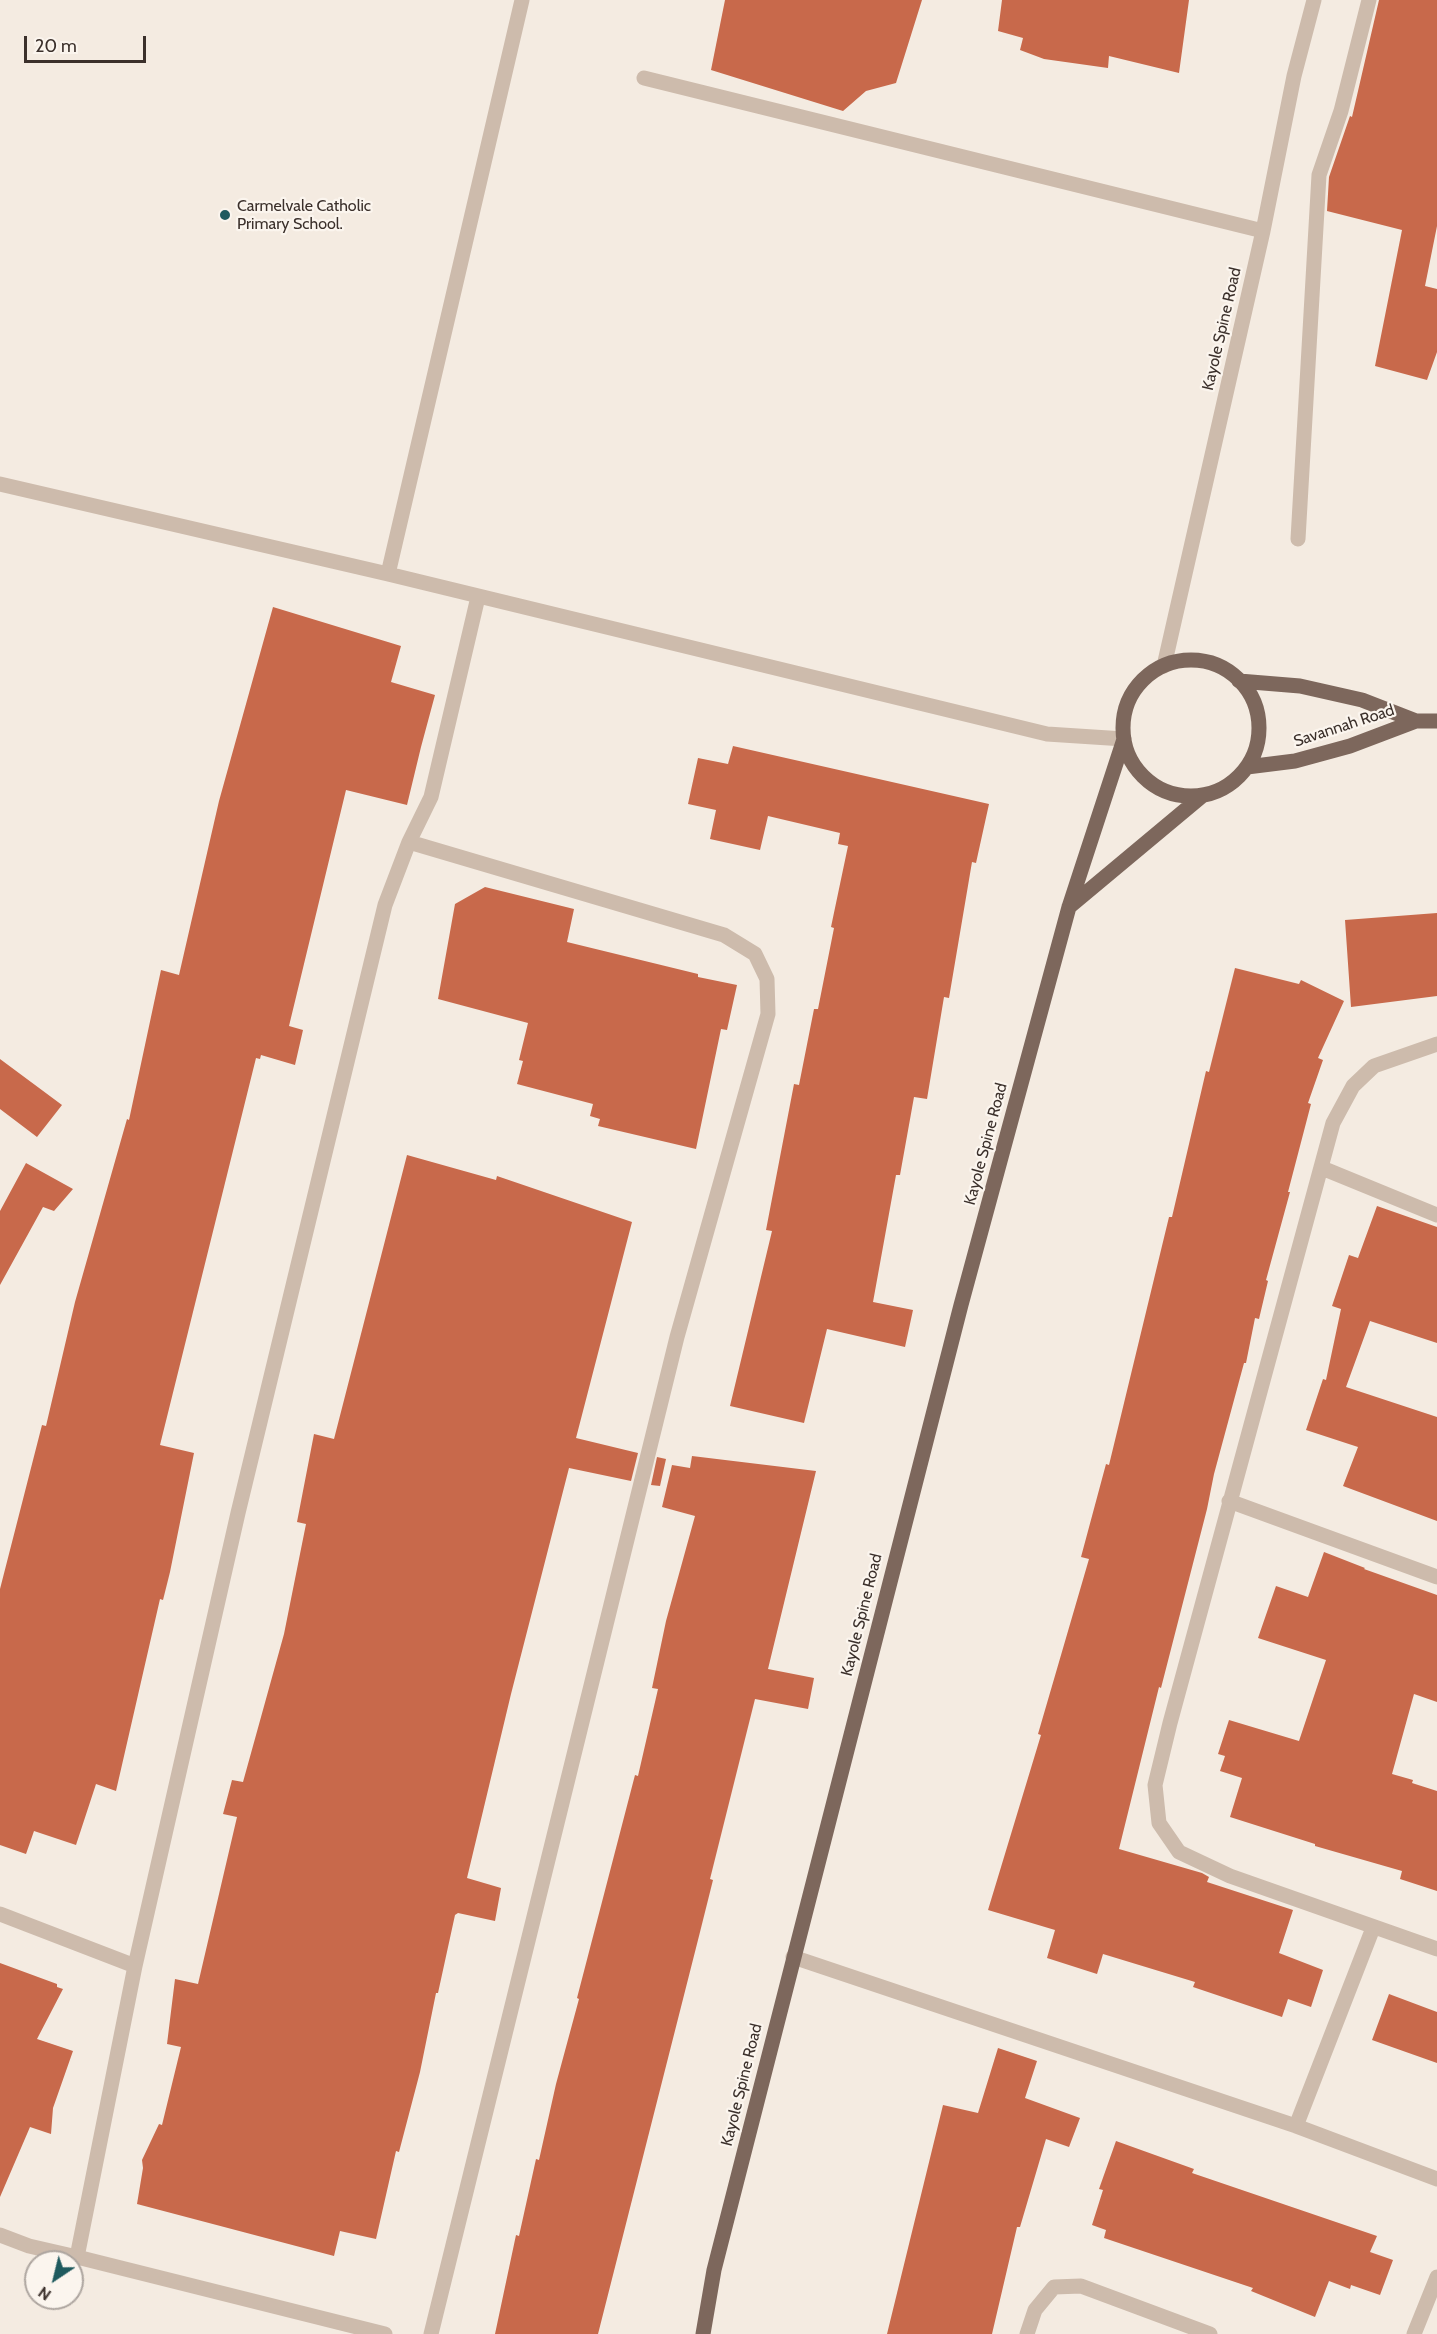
<!DOCTYPE html>
<style>
body{margin:0}
#map{position:relative;width:1437px;height:2334px;overflow:hidden;background:#f4ebe1;font-family:Cabin,sans-serif}
canvas{display:block}
.north{position:absolute;left:24px;top:2250px;width:60px;height:60px;box-sizing:border-box;background:#fbf5ee;border:2px solid #aea6a0;border-radius:50%;rotate:215deg;font-size:16px;font-weight:700;line-height:24px;text-align:center;color:#3b302b}
.north::after{content:'';display:block;margin:auto;width:21px;height:27px;background:#1f5a5e;clip-path:polygon(50% 0,100% 100%,50% 72%,0 100%)}
.scale{position:absolute;left:24px;top:36px;width:122px;height:27px;box-sizing:border-box;border:3px solid #3b302b;border-top:0;padding-left:8px;font-size:18px;line-height:21px;white-space:nowrap;color:#3b302b;-webkit-text-stroke:4px #fbf5ee;paint-order:stroke}
</style>
<div id="map">
<canvas width="1437" height="2334"></canvas>
<div class="north">N</div>
<div class="scale">20 m</div>
</div>
<script>
const c = document.querySelector('canvas').getContext('2d');
c.lineJoin = 'round';
function fill(path, color) {
  c.fillStyle = color;
  c.fill(path, 'evenodd');
}
function poly(rows) {
  const path = new Path2D();
  for (const r of rows) {
    if (r.length === 3) {
      path.moveTo(r[0] + r[2], r[1]);
      path.arc(r[0], r[1], r[2], 0, 2 * Math.PI);
      continue;
    }
    path.moveTo(r[0], r[1]);
    for (let i = 2; i < r.length; i += 2) path.lineTo(r[i], r[i + 1]);
  }
  return path;
}
function strokePath(path, color, width, dash) {
  c.strokeStyle = color;
  c.lineWidth = width;
  c.lineCap = dash ? 'butt' : 'round';
  c.setLineDash(dash || []);
  c.stroke(path);
}
function drawText(font, color, halo, rows, align = 'center') {
  c.font = font + ' Cabin,sans-serif';
  c.lineWidth = 4.5;
  c.setLineDash([]);
  c.textBaseline = 'middle';
  c.strokeStyle = halo;
  c.fillStyle = color;
  for (const [text, x, y, turn = 0] of rows) {
    c.save();
    c.translate(x, y);
    c.rotate((+turn || 0) * Math.PI / 180);
    c.textAlign = isNaN(turn) ? turn : align;
    if (halo) c.strokeText(text, 0, 0);
    c.fillText(text, 0, 0);
    c.restore();
  }
}
fill(poly([
 [725,0,922,0,896,83,866,91,843,111,711,70],
 [1002,0,1189,0,1179,73,1109,56,1108,68,1044,59,1020,50,1023,38,998,31],
 [1379,0,1437,0,1437,226,1425,286,1437,289,1437,352,1427,380,1375,366,1402,230,1327,211,1329,177,1350,116,1352,117],
 [273,607,401,646,391,682,435,695,421,747,407,805,346,790,289,1026,303,1030,295,1065,261,1055,260,1059,256,1058,160,1445,194,1453,170,1572,163,1600,160,1599,116,1791,96,1784,76,1845,34,1831,26,1854,0,1845,0,1589,42,1425,46,1426,75,1302,127,1119,129,1120,161,970,179,975,219,801],
 [733,746,989,804,976,863,972,862,949,998,944,997,927,1099,914,1097,900,1175,896,1175,873,1302,913,1310,905,1347,827,1329,804,1423,730,1406,772,1231,766,1230,794,1084,799,1085,814,1009,818,1009,834,928,831,927,848,846,838,844,840,833,768,816,760,850,710,839,716,810,688,804,698,758,728,764],
 [485,887,574,909,567,942,698,974,698,977,737,985,727,1030,721,1029,696,1149,598,1126,600,1119,590,1116,593,1104,517,1084,523,1061,519,1060,528,1023,438,999,455,904],
 [1437,913,1437,996,1351,1007,1345,920],
 [1235,968,1299,984,1301,980,1344,1001,1318,1058,1323,1060,1308,1103,1311,1104,1288,1192,1290,1192,1266,1280,1268,1281,1259,1319,1255,1318,1246,1363,1244,1363,1214,1474,1207,1509,1161,1688,1159,1687,1119,1849,1202,1873,1209,1877,1207,1882,1293,1910,1279,1953,1323,1970,1311,2007,1288,1999,1282,2017,1193,1987,1195,1982,1103,1954,1097,1974,1047,1958,1055,1930,988,1910,1041,1735,1038,1734,1089,1559,1081,1557,1106,1464,1109,1465,1169,1217,1172,1217,1206,1071,1209,1072],
 [0,1059,62,1105,37,1137,0,1109],
 [407,1155,496,1180,497,1176,632,1222,576,1438,638,1453,631,1481,569,1468,511,1694,467,1878,501,1888,495,1921,458,1913,455,1915,438,1993,436,1993,420,2072,399,2152,396,2151,376,2239,340,2231,334,2256,137,2204,143,2168,142,2160,159,2124,162,2125,181,2047,167,2044,175,1979,198,1984,237,1817,223,1814,232,1780,243,1782,284,1634,306,1524,297,1522,314,1434,334,1439],
 [26,1163,73,1189,54,1211,43,1207,0,1285,0,1211],
 [1377,1206,1437,1227,1437,1343,1370,1321,1346,1387,1437,1417,1437,1521,1343,1486,1358,1447,1306,1430,1323,1379,1326,1380,1341,1309,1332,1306,1349,1255,1358,1258],
 [692,1456,816,1471,768,1669,814,1678,808,1709,755,1699,710,1879,713,1880,699,1936,598,2334,495,2334,516,2235,519,2236,536,2159,539,2160,556,2084,579,1999,577,1998,635,1775,638,1776,658,1689,652,1688,666,1621,695,1516,662,1507,672,1465,690,1468],
 [657,1457,666,1459,660,1486,651,1485],
 [1324,1552,1365,1568,1364,1569,1437,1595,1437,1702,1414,1694,1392,1774,1413,1780,1412,1783,1437,1791,1437,1891,1400,1879,1402,1871,1315,1846,1315,1844,1230,1817,1242,1778,1220,1771,1225,1756,1218,1754,1229,1720,1299,1741,1326,1660,1258,1638,1276,1586,1308,1597],
 [0,1963,57,1984,57,1987,63,1989,37,2039,73,2051,53,2108,51,2134,30,2127,0,2197],
 [1389,1994,1437,2012,1437,2063,1372,2040],
 [998,2048,1037,2061,1025,2098,1080,2118,1069,2147,1046,2139,1020,2227,1017,2227,992,2334,887,2334,943,2105,978,2113],
 [1116,2141,1194,2169,1192,2173,1377,2236,1370,2252,1393,2260,1380,2295,1351,2285,1350,2289,1329,2281,1315,2317,1251,2291,1253,2288,1104,2238,1106,2230,1092,2225,1103,2190,1099,2189]
]), '#c8694b');
strokePath(poly([
 [644,78,1263,231],
 [0,484,388,574,1047,734,1124,739],
 [1298,539,1319,175,1341,111,1369,0],
 [388,574,522,0],
 [1164,666,1263,231,1294,76,1314,0],
 [409,842,724,935,755,954,767,979,768,1014,677,1337,431,2334],
 [1437,1044,1374,1066,1353,1086,1333,1123,1170,1723,1155,1785,1159,1823,1179,1852,1230,1876,1437,1949],
 [1322,1168,1437,1215],
 [1229,1501,1437,1577],
 [0,1914,135,1966],
 [793,1957,1296,2126,1437,2179],
 [1296,2126,1373,1928],
 [0,2235,29,2246,77,2257,135,1966,238,1513,385,905,409,842,431,797,478,597],
 [77,2257,385,2334],
 [1027,2334,1035,2310,1054,2287,1081,2286,1210,2334],
 [1414,2334,1437,2277]
]), '#cdbbac', 15);
strokePath(poly([
 [1191,728,68],
 [1239,681,1300,686,1362,700,1416,721],
 [1247,767,1295,761,1350,746,1416,721,1437,721],
 [1069,907,1202,796],
 [703,2334,714,2270,961,1305,1069,907,1124,739]
]), '#7d675c', 15);
for (const [x, y, r, color] of [
 [225,215,6,"#1f5a5e"]
]) {
  const dot = new Path2D();
  dot.arc(x, y, r, 0, 2 * Math.PI);
  c.fillStyle = color;
  c.fill(dot);
  strokePath(dot, '#fbf5ee', 2);
}
drawText('16px', '#3b302b', '#fbf5ee', [
 ["Carmelvale Catholic",237,206],
 ["Primary School.",237,224]
], 'left');
drawText('16px', '#3b302b', '#fbf5ee', [
 ["Kayole Spine Road",1222,329,-77],
 ["Savannah Road",1344,726,-18],
 ["Kayole Spine Road",986,1144,-75],
 ["Kayole Spine Road",862,1615,-76],
 ["Kayole Spine Road",742,2085,-76]
]);
</script>
